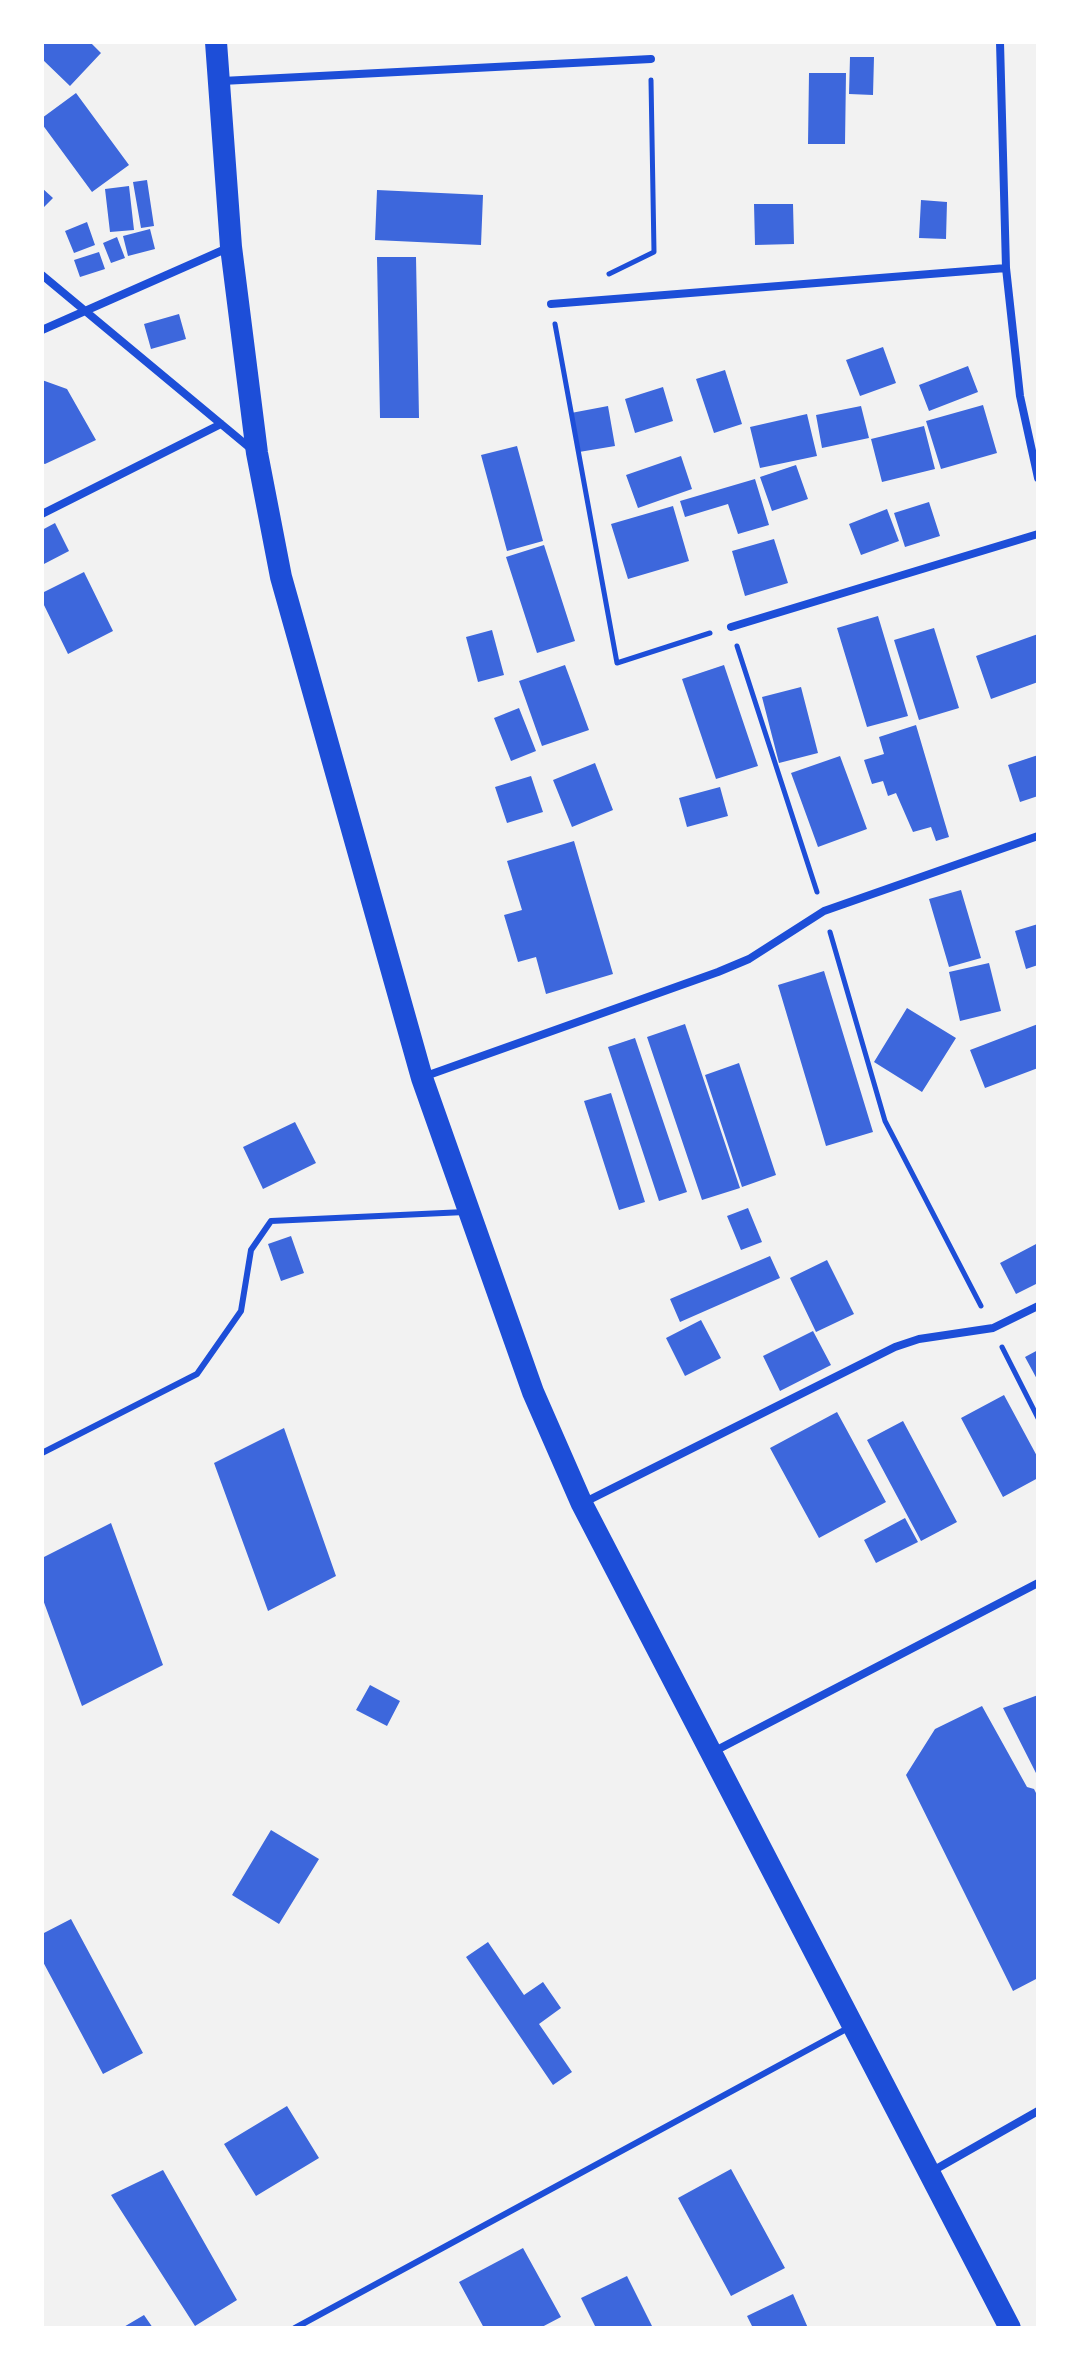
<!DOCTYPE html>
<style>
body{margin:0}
#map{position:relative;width:1080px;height:2370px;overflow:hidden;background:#f2f2f2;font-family:Rubik,sans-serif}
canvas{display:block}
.frame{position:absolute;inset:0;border:44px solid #fff;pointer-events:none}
</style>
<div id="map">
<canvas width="1080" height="2370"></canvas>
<div class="frame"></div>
</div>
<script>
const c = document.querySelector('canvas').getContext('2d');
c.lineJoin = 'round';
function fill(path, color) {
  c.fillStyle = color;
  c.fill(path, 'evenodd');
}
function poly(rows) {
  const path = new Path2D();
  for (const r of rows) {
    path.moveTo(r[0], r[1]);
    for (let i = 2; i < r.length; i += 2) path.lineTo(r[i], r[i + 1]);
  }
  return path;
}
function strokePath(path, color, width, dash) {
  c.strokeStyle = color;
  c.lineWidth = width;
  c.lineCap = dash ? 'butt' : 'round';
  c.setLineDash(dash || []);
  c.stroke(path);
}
fill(poly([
 [42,42,90,42,101,53,70,86,42,59],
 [850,57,874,57,873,95,849,94],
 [809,73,846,73,845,144,808,144],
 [76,93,129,165,92,192,42,124,42,118],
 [147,180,154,226,141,228,133,182],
 [129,186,134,230,110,232,105,189],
 [42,188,53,198,42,209],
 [377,190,483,195,481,245,375,240],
 [921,200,947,202,946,239,919,238],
 [754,204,793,204,794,244,755,245],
 [87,222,95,245,74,253,65,231],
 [150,229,155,249,128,256,123,236],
 [117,237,125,258,111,263,103,243],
 [99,252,105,269,80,277,74,260],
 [377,257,416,257,419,418,380,418],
 [179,314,186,339,151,349,144,324],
 [883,347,896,383,860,396,846,360],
 [968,366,978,392,929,411,919,385],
 [725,370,742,424,714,433,696,379],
 [42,380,67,389,96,440,45,464,42,463],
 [663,387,673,421,635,433,625,399],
 [983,405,997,453,941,469,926,421],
 [608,406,615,446,579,452,571,413],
 [861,406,869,438,822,448,816,415],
 [807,414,817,456,760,468,750,427],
 [924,426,935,469,882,482,871,439],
 [517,446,543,541,507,551,481,455],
 [681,456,692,489,638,508,626,475],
 [796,465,808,499,772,511,760,477],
 [755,479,769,525,738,534,728,504,685,517,680,501],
 [929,502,940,536,905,547,894,513],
 [673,506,689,561,628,579,611,524],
 [887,509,899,541,861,555,849,524],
 [55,523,69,551,42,565,42,530],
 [774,539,788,583,745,596,732,551],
 [544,545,575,641,537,653,506,557],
 [84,572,113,631,68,654,42,601,42,593],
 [878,616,908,716,867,727,837,628],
 [934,628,959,708,919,720,894,640],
 [492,630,504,675,478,682,466,637],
 [1038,634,1038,682,991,699,976,656],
 [565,665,589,730,542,746,519,681],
 [724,665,758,766,716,779,682,679],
 [801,687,818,753,779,763,762,697],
 [519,708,536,751,511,761,494,718],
 [916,725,949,837,936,841,931,827,913,832,896,793,888,796,883,781,872,784,864,760,884,754,879,737],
 [1038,755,1038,796,1020,802,1008,765],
 [840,756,867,829,818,847,791,773],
 [595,763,613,810,572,827,553,780],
 [531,776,543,812,507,823,495,787],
 [720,787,728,816,687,827,679,798],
 [574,841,613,974,546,994,536,957,518,962,504,915,522,910,507,861],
 [961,890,981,958,949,967,929,899],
 [1038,924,1038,965,1026,969,1015,931],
 [989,963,1001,1011,960,1021,949,972],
 [824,971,873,1132,826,1146,778,985],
 [907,1008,956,1038,922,1092,874,1062],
 [685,1024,740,1188,702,1200,647,1037],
 [1038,1024,1038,1068,985,1088,970,1050],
 [635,1038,687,1192,659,1201,608,1047],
 [739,1063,776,1175,742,1187,705,1075],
 [611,1093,645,1202,619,1210,584,1101],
 [295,1122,316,1163,263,1189,243,1147],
 [748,1208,762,1242,741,1250,727,1216],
 [291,1236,304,1273,281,1281,268,1244],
 [1038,1243,1038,1283,1016,1294,1000,1263],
 [770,1256,780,1278,680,1322,670,1299],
 [827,1260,854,1314,816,1332,790,1278],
 [701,1320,721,1358,685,1376,666,1338],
 [813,1331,831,1365,780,1391,763,1356],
 [1038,1350,1038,1381,1025,1357],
 [1004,1395,1038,1458,1038,1478,1003,1497,961,1418],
 [837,1412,886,1502,819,1538,770,1448],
 [903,1421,957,1522,921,1541,867,1440],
 [284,1428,336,1576,268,1611,214,1463],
 [905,1518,918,1542,876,1563,864,1540],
 [111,1523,163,1665,82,1706,42,1597,42,1558],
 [370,1685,400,1701,387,1726,356,1710],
 [1038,1695,1038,1777,1003,1708],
 [982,1706,1027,1787,1034,1789,1038,1797,1038,1978,1013,1991,906,1775,935,1729],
 [271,1830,319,1859,279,1924,232,1895],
 [71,1919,143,2053,103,2074,42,1960,42,1934],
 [488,1942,524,1995,543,1982,561,2008,539,2024,572,2072,553,2085,466,1957],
 [287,2106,319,2158,256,2196,224,2144],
 [731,2169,785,2268,731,2296,678,2198],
 [163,2170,237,2300,195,2326,111,2195],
 [523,2248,561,2317,540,2328,484,2328,459,2282],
 [627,2276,653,2328,596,2328,581,2298],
 [793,2294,808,2328,753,2328,747,2316],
 [144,2315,153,2328,122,2328]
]), '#3d67dc');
strokePath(poly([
 [609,274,654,252,651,80],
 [555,324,617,663,710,633],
 [737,646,817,892],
 [830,932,885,1121,981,1306],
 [1002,1347,1038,1418]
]), '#1d4ed8', 5);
strokePath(poly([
 [42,1453,197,1374,241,1311,251,1250,271,1221,465,1212],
 [295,2328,848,2028]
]), '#1d4ed8', 6);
strokePath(poly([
 [1000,42,1006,268,1020,396,1038,478],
 [222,81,651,59],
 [42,275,250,448],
 [551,304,1006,268],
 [42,330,230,247],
 [42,514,221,424],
 [731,627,1038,534],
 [423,1077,718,972,749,959,824,911,1038,836],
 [583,1503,895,1347,919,1339,993,1328,1038,1306],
 [711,1753,1038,1583],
 [929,2173,1038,2111]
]), '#1d4ed8', 8);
strokePath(poly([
 [216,42,231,247,257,453,281,577,422,1078,533,1392,582,1504,1010,2328]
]), '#1d4ed8', 22);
</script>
